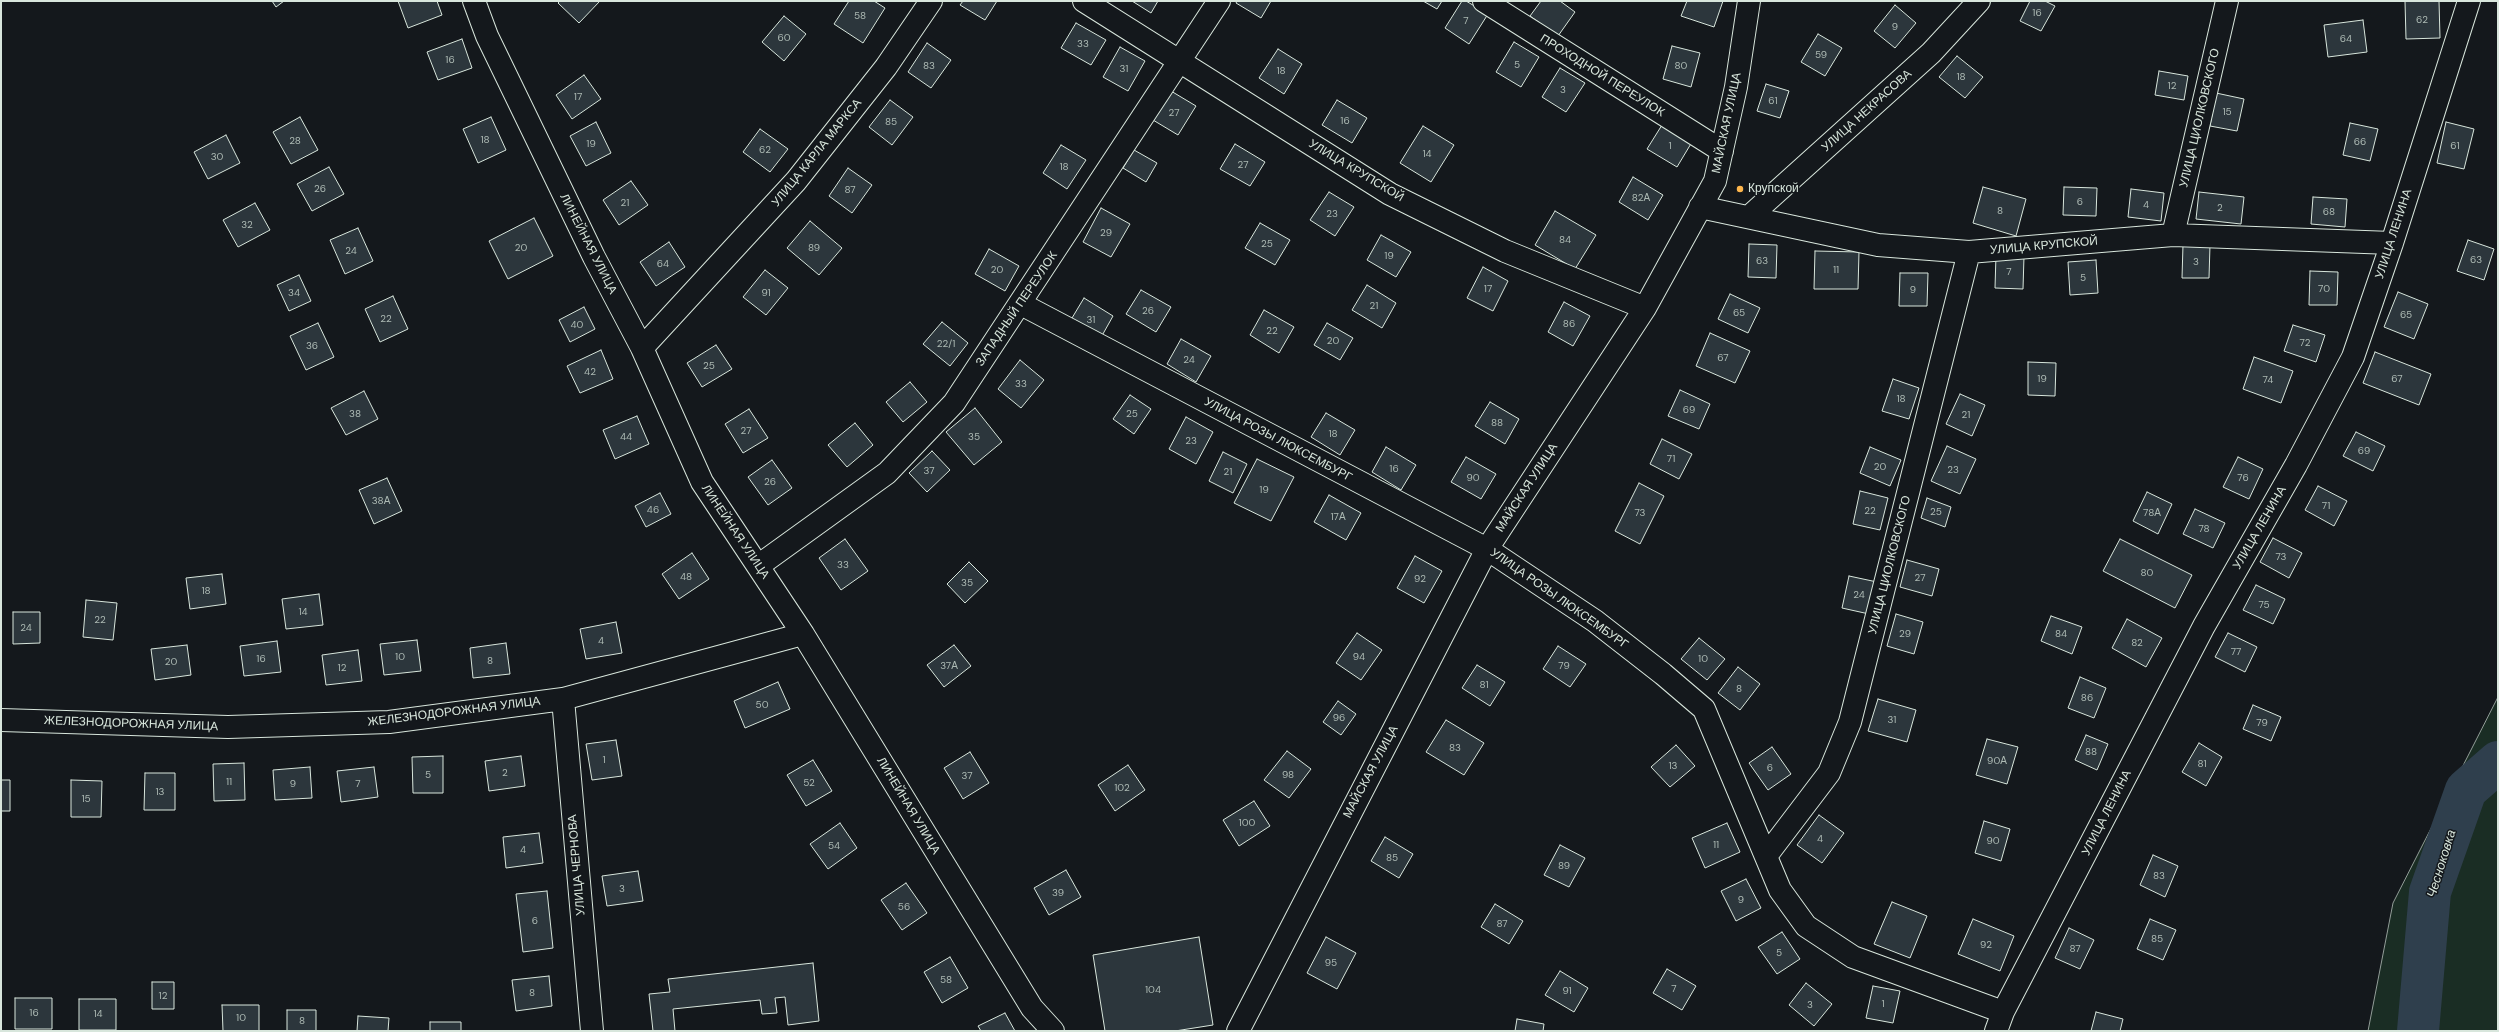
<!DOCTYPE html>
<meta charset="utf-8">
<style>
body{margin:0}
#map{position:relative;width:2499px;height:1032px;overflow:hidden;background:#14181c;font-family:"DM Sans",sans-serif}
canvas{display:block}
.frame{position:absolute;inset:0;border:2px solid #d8e6dc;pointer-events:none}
</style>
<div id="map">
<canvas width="2499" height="1032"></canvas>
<div class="frame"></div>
</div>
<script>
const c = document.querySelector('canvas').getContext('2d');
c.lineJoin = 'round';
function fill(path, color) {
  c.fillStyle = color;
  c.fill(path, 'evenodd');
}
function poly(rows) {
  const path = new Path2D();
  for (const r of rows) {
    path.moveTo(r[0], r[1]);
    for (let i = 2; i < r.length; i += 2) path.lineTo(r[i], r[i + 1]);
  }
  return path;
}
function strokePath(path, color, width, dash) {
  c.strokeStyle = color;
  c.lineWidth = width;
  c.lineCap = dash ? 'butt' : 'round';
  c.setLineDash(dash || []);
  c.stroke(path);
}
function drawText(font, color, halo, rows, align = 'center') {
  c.font = font + ' "DM Sans",sans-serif';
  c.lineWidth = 3;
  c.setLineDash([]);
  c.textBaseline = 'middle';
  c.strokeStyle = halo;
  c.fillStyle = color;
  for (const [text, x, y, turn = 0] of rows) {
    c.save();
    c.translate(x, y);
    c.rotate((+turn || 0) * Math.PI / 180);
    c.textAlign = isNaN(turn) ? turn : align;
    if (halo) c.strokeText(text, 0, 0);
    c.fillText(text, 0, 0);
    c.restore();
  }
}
const green = poly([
 [2498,697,2498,1031,2368,1031,2393,903,2498,697]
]);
fill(green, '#1a2d24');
strokePath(green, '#939e99', 1);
strokePath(poly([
 [2418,1031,2430,892,2466,790,2498,762]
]), '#2f3f4d', 42);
const building = poly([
 [272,1,284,1,276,7,272,1],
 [398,1,437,1,442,15,408,28,398,1],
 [560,1,600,1,579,23,558,3,560,1],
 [849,1,874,1,885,8,863,43,834,24,849,1],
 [963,1,997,1,985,20,960,5,963,1],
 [1132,1,1158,1,1151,13,1132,1],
 [1237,1,1271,1,1261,18,1236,3,1237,1],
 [1423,1,1442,1,1437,9,1423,1],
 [1462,1,1466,1,1488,14,1469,44,1445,28,1462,1],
 [1541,1,1560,1,1575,12,1558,36,1530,16,1541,1],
 [1687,1,1723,1,1714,27,1681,16,1687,1],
 [2030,1,2045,1,2055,6,2041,31,2020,21,2030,1],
 [2405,1,2439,1,2440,38,2406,39,2405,1],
 [1895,5,1916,23,1895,48,1874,31,1895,5],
 [784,16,806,34,784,61,762,42,784,16],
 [2363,20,2367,52,2328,57,2324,25,2363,20],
 [1076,23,1106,40,1091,65,1061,48,1076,23],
 [1818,34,1842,48,1825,76,1801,62,1818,34],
 [462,39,472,68,438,80,427,52,462,39],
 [1514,42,1539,57,1521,87,1496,72,1514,42],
 [927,43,951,60,931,88,908,72,927,43],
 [1672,46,1700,53,1691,87,1663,79,1672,46],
 [1120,47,1145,61,1128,91,1103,77,1120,47],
 [1278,49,1302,64,1284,94,1259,78,1278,49],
 [1957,56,1983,77,1965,98,1939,77,1957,56],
 [1560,68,1585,83,1566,112,1542,97,1560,68],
 [2159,71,2188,76,2184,100,2155,95,2159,71],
 [584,75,601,99,572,119,556,95,584,75],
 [1766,84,1789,91,1780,118,1757,111,1766,84],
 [1171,91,1196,106,1178,135,1153,120,1171,91],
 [2216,93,2244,99,2237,131,2210,126,2216,93],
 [890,100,913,117,892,145,869,127,890,100],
 [1337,100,1367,118,1352,143,1322,125,1337,100],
 [300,117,318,150,291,164,273,132,300,117],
 [491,117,506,150,478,163,463,129,491,117],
 [596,122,611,153,586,166,570,136,596,122],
 [2446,122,2474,129,2464,169,2437,163,2446,122],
 [2350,123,2378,129,2370,161,2343,155,2350,123],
 [1662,125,1692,142,1677,167,1647,149,1662,125],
 [1423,126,1454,145,1431,182,1400,163,1423,126],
 [760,129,788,149,770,172,743,152,760,129],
 [226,135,240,163,208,179,194,152,226,135],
 [1235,144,1265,162,1250,186,1220,169,1235,144],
 [1061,145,1086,160,1067,189,1043,173,1061,145],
 [1134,150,1157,163,1146,182,1123,168,1134,150],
 [329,167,344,194,312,211,297,184,329,167],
 [848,168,872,185,852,213,829,196,848,168],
 [1633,177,1663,195,1648,220,1619,202,1633,177],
 [631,181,648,205,619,225,603,200,631,181],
 [1983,187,2026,199,2016,236,1973,223,1983,187],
 [2064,187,2097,188,2096,216,2063,215,2064,187],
 [2131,189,2164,193,2161,221,2128,217,2131,189],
 [1329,192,1354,207,1335,236,1310,220,1329,192],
 [2199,192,2244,197,2241,224,2196,219,2199,192],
 [2313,197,2347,199,2345,227,2311,224,2313,197],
 [255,203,270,230,238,247,223,220,255,203],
 [1101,208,1130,224,1111,257,1083,242,1101,208],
 [1555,211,1596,235,1575,269,1535,245,1555,211],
 [534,218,553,256,508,279,489,241,534,218],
 [810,221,842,248,819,275,787,248,810,221],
 [1260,223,1290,240,1275,265,1245,248,1260,223],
 [358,228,373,261,345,274,330,240,358,228],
 [1381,235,1411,252,1396,277,1367,260,1381,235],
 [2468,240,2494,249,2484,280,2457,271,2468,240],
 [669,242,685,267,656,286,640,262,669,242],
 [1749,244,1777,245,1776,278,1748,277,1749,244],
 [2183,245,2210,245,2209,278,2182,278,2183,245],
 [989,249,1019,266,1005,291,975,274,989,249],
 [1815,251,1859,252,1858,289,1814,289,1815,251],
 [1996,255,2024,256,2023,289,1995,288,1996,255],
 [2096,260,2098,293,2070,295,2068,262,2096,260],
 [1483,267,1508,281,1493,311,1467,298,1483,267],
 [765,270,788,288,766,315,743,297,765,270],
 [2310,271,2338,272,2337,305,2309,305,2310,271],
 [1900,273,1928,273,1927,306,1899,306,1900,273],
 [299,275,311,301,289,311,277,285,299,275],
 [1367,285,1396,303,1382,328,1352,310,1367,285],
 [1141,290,1171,307,1156,332,1126,314,1141,290],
 [2398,292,2428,304,2414,339,2384,327,2398,292],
 [1730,294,1760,308,1748,333,1718,319,1730,294],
 [393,296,408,329,380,342,365,309,393,296],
 [1084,298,1113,316,1099,341,1069,323,1084,298],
 [1564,302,1590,316,1573,346,1548,332,1564,302],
 [584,307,595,329,570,342,559,320,584,307],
 [1264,310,1294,327,1279,353,1250,335,1264,310],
 [942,322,968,343,950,366,923,344,942,322],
 [318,323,334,357,306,370,290,336,318,323],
 [1327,323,1353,338,1340,360,1314,345,1327,323],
 [2293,325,2325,335,2316,362,2284,351,2293,325],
 [1710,333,1750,351,1735,383,1696,366,1710,333],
 [1181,339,1211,356,1196,382,1167,364,1181,339],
 [716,345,732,369,702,387,687,363,716,345],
 [601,350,613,379,580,393,567,366,601,350],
 [2375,352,2431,374,2419,405,2363,383,2375,352],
 [2254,357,2293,371,2281,403,2243,389,2254,357],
 [1020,360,1044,380,1021,408,998,389,1020,360],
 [2028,362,2056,363,2055,396,2028,395,2028,362],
 [1893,379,1919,388,1909,419,1882,411,1893,379],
 [910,382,927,402,903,422,886,402,910,382],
 [1680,390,1710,404,1699,429,1668,416,1680,390],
 [364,391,378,419,346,435,331,408,364,391],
 [1960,394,1985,405,1972,436,1946,424,1960,394],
 [1130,395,1151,409,1134,434,1113,419,1130,395],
 [1490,402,1519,419,1505,444,1475,426,1490,402],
 [975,408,1002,442,974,465,946,432,975,408],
 [749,409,768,438,743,453,725,424,749,409],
 [1326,413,1355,430,1340,455,1311,437,1326,413],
 [637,416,649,444,615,459,603,430,637,416],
 [1186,417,1213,432,1196,464,1169,449,1186,417],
 [855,423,873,445,847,467,828,445,855,423],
 [2356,432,2385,446,2373,471,2343,456,2356,432],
 [1662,439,1692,454,1679,479,1650,464,1662,439],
 [1947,446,1976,459,1960,494,1931,481,1947,446],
 [1386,447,1416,465,1401,490,1372,472,1386,447],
 [1870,447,1901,460,1890,486,1860,473,1870,447],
 [932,451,950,470,927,492,909,473,932,451],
 [1223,452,1247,464,1233,493,1209,481,1223,452],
 [1466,457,1496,474,1481,499,1451,482,1466,457],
 [2238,457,2263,469,2249,499,2223,487,2238,457],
 [1257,459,1294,477,1271,521,1234,503,1257,459],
 [772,460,792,488,768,505,748,477,772,460],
 [387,478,402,511,374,524,359,490,387,478],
 [1639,483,1664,496,1640,544,1615,531,1639,483],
 [2318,486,2347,501,2334,526,2305,510,2318,486],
 [1860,491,1888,498,1880,530,1853,524,1860,491],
 [2147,492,2172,504,2158,534,2133,521,2147,492],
 [660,493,671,514,646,527,635,506,660,493],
 [1329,495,1361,513,1346,540,1314,522,1329,495],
 [1927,498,1951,507,1945,527,1921,518,1927,498],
 [2195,509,2225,523,2213,548,2183,534,2195,509],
 [2273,538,2302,553,2289,578,2260,562,2273,538],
 [845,539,868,571,841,590,819,558,845,539],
 [2120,539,2192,575,2175,608,2103,571,2120,539],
 [692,553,709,579,679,599,662,574,692,553],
 [1415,556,1442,571,1424,603,1397,588,1415,556],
 [1907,560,1939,569,1932,596,1900,587,1907,560],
 [969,562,988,581,965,603,947,584,969,562],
 [222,574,226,604,190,609,186,578,222,574],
 [1849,576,1877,582,1869,614,1842,608,1849,576],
 [2256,585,2285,599,2273,624,2243,610,2256,585],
 [319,594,323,625,286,629,282,599,319,594],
 [86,600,117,603,113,640,83,637,86,600],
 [13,612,40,612,40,643,13,644,13,612],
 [1896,614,1923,622,1914,654,1887,646,1896,614],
 [2051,616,2082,627,2072,654,2041,641,2051,616],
 [2127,619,2162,638,2146,667,2112,648,2127,619],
 [616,622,622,653,586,659,580,629,616,622],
 [1357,633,1382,650,1361,680,1336,663,1357,633],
 [2228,633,2257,647,2245,672,2215,657,2228,633],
 [1699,638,1725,659,1707,680,1681,659,1699,638],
 [417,640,421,671,384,675,380,644,417,640],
 [277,641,281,672,244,676,240,646,277,641],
 [506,643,510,674,473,678,470,648,506,643],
 [187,645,191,675,155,680,151,649,187,645],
 [954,645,971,666,944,687,927,665,954,645],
 [1558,646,1586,664,1570,687,1543,669,1558,646],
 [358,650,362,681,326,685,322,655,358,650],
 [1477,665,1505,682,1490,706,1462,688,1477,665],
 [1738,667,1760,684,1740,710,1718,693,1738,667],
 [2080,677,2106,688,2094,718,2068,708,2080,677],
 [778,682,790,709,745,728,734,701,778,682],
 [1878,699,1916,710,1907,742,1868,731,1878,699],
 [1338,701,1356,714,1341,735,1323,722,1338,701],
 [2253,705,2281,717,2271,741,2243,729,2253,705],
 [1446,720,1484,743,1464,775,1426,752,1446,720],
 [2086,735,2108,744,2097,770,2075,760,2086,735],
 [1987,739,2018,747,2007,784,1976,775,1987,739],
 [616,740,622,776,592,780,586,744,616,740],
 [2199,743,2222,757,2206,786,2182,772,2199,743],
 [1676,745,1695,766,1670,787,1651,767,1676,745],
 [1772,747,1791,774,1768,790,1749,763,1772,747],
 [1287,751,1311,769,1289,798,1264,780,1287,751],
 [970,752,989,783,963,799,944,768,970,752],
 [443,756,443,793,413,793,412,757,443,756],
 [521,756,525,786,489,791,485,761,521,756],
 [813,760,832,791,806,806,787,775,813,760],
 [244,763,245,800,214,801,213,764,244,763],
 [1128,765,1145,790,1115,811,1098,785,1128,765],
 [310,767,312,798,275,800,273,770,310,767],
 [374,767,378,797,341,802,337,771,374,767],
 [145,773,175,773,175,810,144,810,145,773],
 [1,780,10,780,10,811,1,811,1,780],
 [71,780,102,781,101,817,71,817,71,780],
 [1254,801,1270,826,1239,846,1223,820,1254,801],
 [1819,815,1844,833,1822,863,1797,845,1819,815],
 [1984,821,2010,829,2001,861,1975,853,1984,821],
 [840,823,857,848,828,869,810,844,840,823],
 [1727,823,1740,852,1705,868,1692,838,1727,823],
 [539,833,543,863,506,868,503,837,539,833],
 [1385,837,1413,854,1399,878,1371,861,1385,837],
 [1560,845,1585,858,1569,887,1544,875,1560,845],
 [2153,855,2178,866,2165,897,2140,885,2153,855],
 [1066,870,1081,897,1049,915,1034,888,1066,870],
 [638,871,643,901,607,906,602,876,638,871],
 [1746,879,1761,908,1736,921,1721,891,1746,879],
 [906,883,927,913,902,930,881,900,906,883],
 [547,891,553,948,523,952,516,894,547,891],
 [1892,902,1927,916,1910,958,1874,944,1892,902],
 [1495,904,1523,921,1509,944,1481,927,1495,904],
 [1973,919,2014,936,2000,971,1958,954,1973,919],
 [2150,919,2176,930,2163,960,2137,949,2150,919],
 [2069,928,2094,940,2080,969,2055,958,2069,928],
 [1782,932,1800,959,1777,974,1758,947,1782,932],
 [1199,937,1213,1025,1175,1031,1105,1031,1093,955,1199,937],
 [1326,937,1356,953,1337,989,1307,973,1326,937],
 [950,957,968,988,942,1003,924,972,950,957],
 [813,963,819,1021,788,1025,785,997,775,998,777,1013,762,1014,760,1000,673,1009,675,1031,653,1031,649,994,670,992,668,979,813,963],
 [1667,969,1696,986,1682,1010,1653,993,1667,969],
 [1560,971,1588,988,1574,1012,1545,995,1560,971],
 [549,976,552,1006,516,1011,512,980,549,976],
 [152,982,174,982,174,1009,152,1009,152,982],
 [1806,983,1832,1004,1814,1026,1789,1005,1806,983],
 [1873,986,1900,991,1893,1023,1866,1018,1873,986],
 [15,998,52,998,52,1029,15,1029,15,998],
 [79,999,116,999,116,1030,79,1030,79,999],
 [222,1005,259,1005,259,1031,223,1031,222,1005],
 [287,1010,316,1010,316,1031,287,1031,287,1010],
 [2096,1012,2123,1019,2120,1031,2091,1031,2096,1012],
 [1005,1013,1015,1031,981,1031,978,1026,1005,1013],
 [358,1016,389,1018,388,1031,357,1031,358,1016],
 [1517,1019,1544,1024,1543,1031,1515,1031,1517,1019],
 [430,1022,461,1022,461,1031,430,1031,430,1022]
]);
fill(building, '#2c363c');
strokePath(building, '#d8e6dc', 1);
const minor = poly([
 [474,1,487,36,594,257,642,348,702,482,803,634,1032,1008,1053,1031],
 [1084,1,1390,194,1505,251,1645,308],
 [1484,1,1722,151],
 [1700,207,1878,245,1969,252,2173,235,2392,243],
 [1750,216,1931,53,1979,1],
 [2173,235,2227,1],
 [1021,304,1487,549,1595,621,1663,674,1704,709,1780,890,1806,926,1853,957,2003,1012],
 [642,348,796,181,886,67,931,1],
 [758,566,887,473,954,403,1219,1],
 [563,699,592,1031],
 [1,720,228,727,389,722,563,699,803,634],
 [1766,856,1829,773,1850,722,1969,252],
 [1238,1031,1487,549,1645,308,1715,181,1736,87,1749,1],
 [1996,1031,2003,1012,2204,626,2296,465,2353,357,2392,243,2469,1]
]);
strokePath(minor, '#d8e6dc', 24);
strokePath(minor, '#14181c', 22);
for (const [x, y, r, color] of [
 [1740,189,4,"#ffb74d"]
]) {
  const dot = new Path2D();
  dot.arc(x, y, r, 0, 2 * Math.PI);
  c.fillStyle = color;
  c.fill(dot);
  strokePath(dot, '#14181c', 1.5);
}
drawText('10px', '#adbab4', null, [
 ["16",2037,13],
 ["58",860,16],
 ["62",2422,20],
 ["7",1466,21],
 ["9",1895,27],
 ["60",784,38],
 ["64",2346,39],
 ["33",1083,44],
 ["59",1821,55],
 ["16",450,60],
 ["5",1517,65],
 ["83",929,66],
 ["80",1681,66],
 ["31",1124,69],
 ["18",1281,71],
 ["18",1961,77],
 ["12",2172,86],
 ["3",1563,90],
 ["17",578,97],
 ["61",1773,101],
 ["15",2227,112],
 ["27",1174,113],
 ["16",1345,121],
 ["85",891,122],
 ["18",485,140],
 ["28",295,141],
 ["66",2360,142],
 ["19",591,144],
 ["1",1670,146],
 ["61",2455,146],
 ["62",765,150],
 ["14",1427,154],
 ["30",217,157],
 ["27",1243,165],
 ["18",1064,167],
 ["26",320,189],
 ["87",850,190],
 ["82А",1641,198],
 ["6",2080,202],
 ["21",625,203],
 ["4",2146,205],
 ["2",2220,208],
 ["8",2000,211],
 ["68",2329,212],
 ["23",1332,214],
 ["32",247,225],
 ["29",1106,233],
 ["84",1565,240],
 ["25",1267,244],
 ["20",521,248],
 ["89",814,248],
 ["24",351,251],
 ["19",1389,256],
 ["63",2476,260],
 ["63",1762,261],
 ["3",2196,262],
 ["64",663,264],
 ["20",997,270],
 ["11",1836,270],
 ["7",2009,272],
 ["5",2083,278],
 ["17",1488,289],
 ["70",2324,289],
 ["9",1913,290],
 ["34",294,293],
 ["91",766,293],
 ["21",1374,306],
 ["26",1148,311],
 ["65",1739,313],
 ["65",2406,315],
 ["22",386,319],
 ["31",1091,320],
 ["86",1569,324],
 ["40",577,325],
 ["22",1272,331],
 ["20",1333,341],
 ["72",2305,343],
 ["22/1",946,344],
 ["36",312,346],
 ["67",1723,358],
 ["24",1189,360],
 ["25",709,366],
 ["42",590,372],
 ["19",2042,379],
 ["67",2397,379],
 ["74",2268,380],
 ["33",1021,384],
 ["18",1901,399],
 ["69",1689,410],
 ["38",355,414],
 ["25",1132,414],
 ["21",1966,415],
 ["88",1497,423],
 ["27",746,431],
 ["18",1333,434],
 ["44",626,437],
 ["35",974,437],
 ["23",1191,441],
 ["69",2364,451],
 ["71",1671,459],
 ["20",1880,467],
 ["16",1394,469],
 ["23",1953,470],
 ["37",929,471],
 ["21",1228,472],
 ["90",1473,478],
 ["76",2243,478],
 ["26",770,482],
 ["19",1264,490],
 ["38А",381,501],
 ["71",2326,506],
 ["46",653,510],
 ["22",1870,511],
 ["25",1936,512],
 ["73",1640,513],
 ["78А",2152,513],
 ["17А",1338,517],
 ["78",2204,529],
 ["73",2281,557],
 ["33",843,565],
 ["80",2147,573],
 ["48",686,577],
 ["27",1920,578],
 ["92",1420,579],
 ["35",967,583],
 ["18",206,591],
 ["24",1859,595],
 ["75",2264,605],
 ["14",303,612],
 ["22",100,620],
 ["24",26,628],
 ["29",1905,634],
 ["84",2061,634],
 ["4",601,641],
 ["82",2137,643],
 ["77",2236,652],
 ["10",400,657],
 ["94",1359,657],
 ["16",261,659],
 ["10",1703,659],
 ["8",490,661],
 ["20",171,662],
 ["37А",949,666],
 ["79",1564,666],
 ["12",342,668],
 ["81",1484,685],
 ["8",1739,689],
 ["86",2087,698],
 ["50",762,705],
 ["96",1339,718],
 ["31",1892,720],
 ["79",2262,723],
 ["83",1455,748],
 ["88",2091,752],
 ["1",604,760],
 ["90А",1997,761],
 ["81",2202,764],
 ["13",1673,766],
 ["6",1770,768],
 ["2",505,773],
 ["5",428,775],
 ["98",1288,775],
 ["37",967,776],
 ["11",229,782],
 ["52",809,783],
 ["9",293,784],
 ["7",358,784],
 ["102",1122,788],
 ["13",160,792],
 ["15",86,799],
 ["100",1247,823],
 ["4",1820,839],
 ["90",1993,841],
 ["11",1716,845],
 ["54",834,846],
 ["4",523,850],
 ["85",1392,858],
 ["89",1564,866],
 ["83",2159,876],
 ["3",622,889],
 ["39",1058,893],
 ["9",1741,900],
 ["56",904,907],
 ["6",535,921],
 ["87",1502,924],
 ["85",2157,939],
 ["92",1986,945],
 ["87",2075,949],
 ["5",1779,953],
 ["95",1331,963],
 ["58",946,980],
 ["7",1674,989],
 ["104",1153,990],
 ["91",1567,991],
 ["8",532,993],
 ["12",163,996],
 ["1",1883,1004],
 ["3",1810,1005],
 ["16",34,1013],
 ["14",98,1014],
 ["10",241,1018],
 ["8",302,1021]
]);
drawText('12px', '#d8e6dc', '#14181c', [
 ["ПРОХОДНОЙ ПЕРЕУЛОК",1602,76,32],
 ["УЛИЦА НЕКРАСОВА",1867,111,-42],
 ["УЛИЦА ЦИОЛКОВСКОГО",2200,118,-77],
 ["МАЙСКАЯ УЛИЦА",1727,123,-78],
 ["УЛИЦА КАРЛА МАРКСА",817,153,-51],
 ["УЛИЦА КРУПСКОЙ",1356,171,31],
 ["УЛИЦА ЛЕНИНА",2394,234,-72],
 ["ЛИНЕЙНАЯ УЛИЦА",588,244,63],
 ["УЛИЦА КРУПСКОЙ",2044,246,-5],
 ["ЗАПАДНЫЙ ПЕРЕУЛОК",1017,309,-56],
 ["УЛИЦА РОЗЫ ЛЮКСЕМБУРГ",1278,440,28],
 ["МАЙСКАЯ УЛИЦА",1527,488,-57],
 ["УЛИЦА ЛЕНИНА",2260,528,-60],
 ["ЛИНЕЙНАЯ УЛИЦА",735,532,56],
 ["УЛИЦА ЦИОЛКОВСКОГО",1890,565,-76],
 ["УЛИЦА РОЗЫ ЛЮКСЕМБУРГ",1559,599,35],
 ["ЖЕЛЕЗНОДОРОЖНАЯ УЛИЦА",454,712,-7],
 ["ЖЕЛЕЗНОДОРОЖНАЯ УЛИЦА",131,724,2],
 ["МАЙСКАЯ УЛИЦА",1371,772,-62],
 ["ЛИНЕЙНАЯ УЛИЦА",908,806,59],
 ["УЛИЦА ЛЕНИНА",2107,813,-63],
 ["УЛИЦА ЧЕРНОВА",577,865,-95]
]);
drawText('12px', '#d8e6dc', '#14181c', [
 ["Крупской",1748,189]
], 'left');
drawText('italic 13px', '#d8e6dc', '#14181c', [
 ["Чесноковка",2442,864,-73]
]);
</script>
